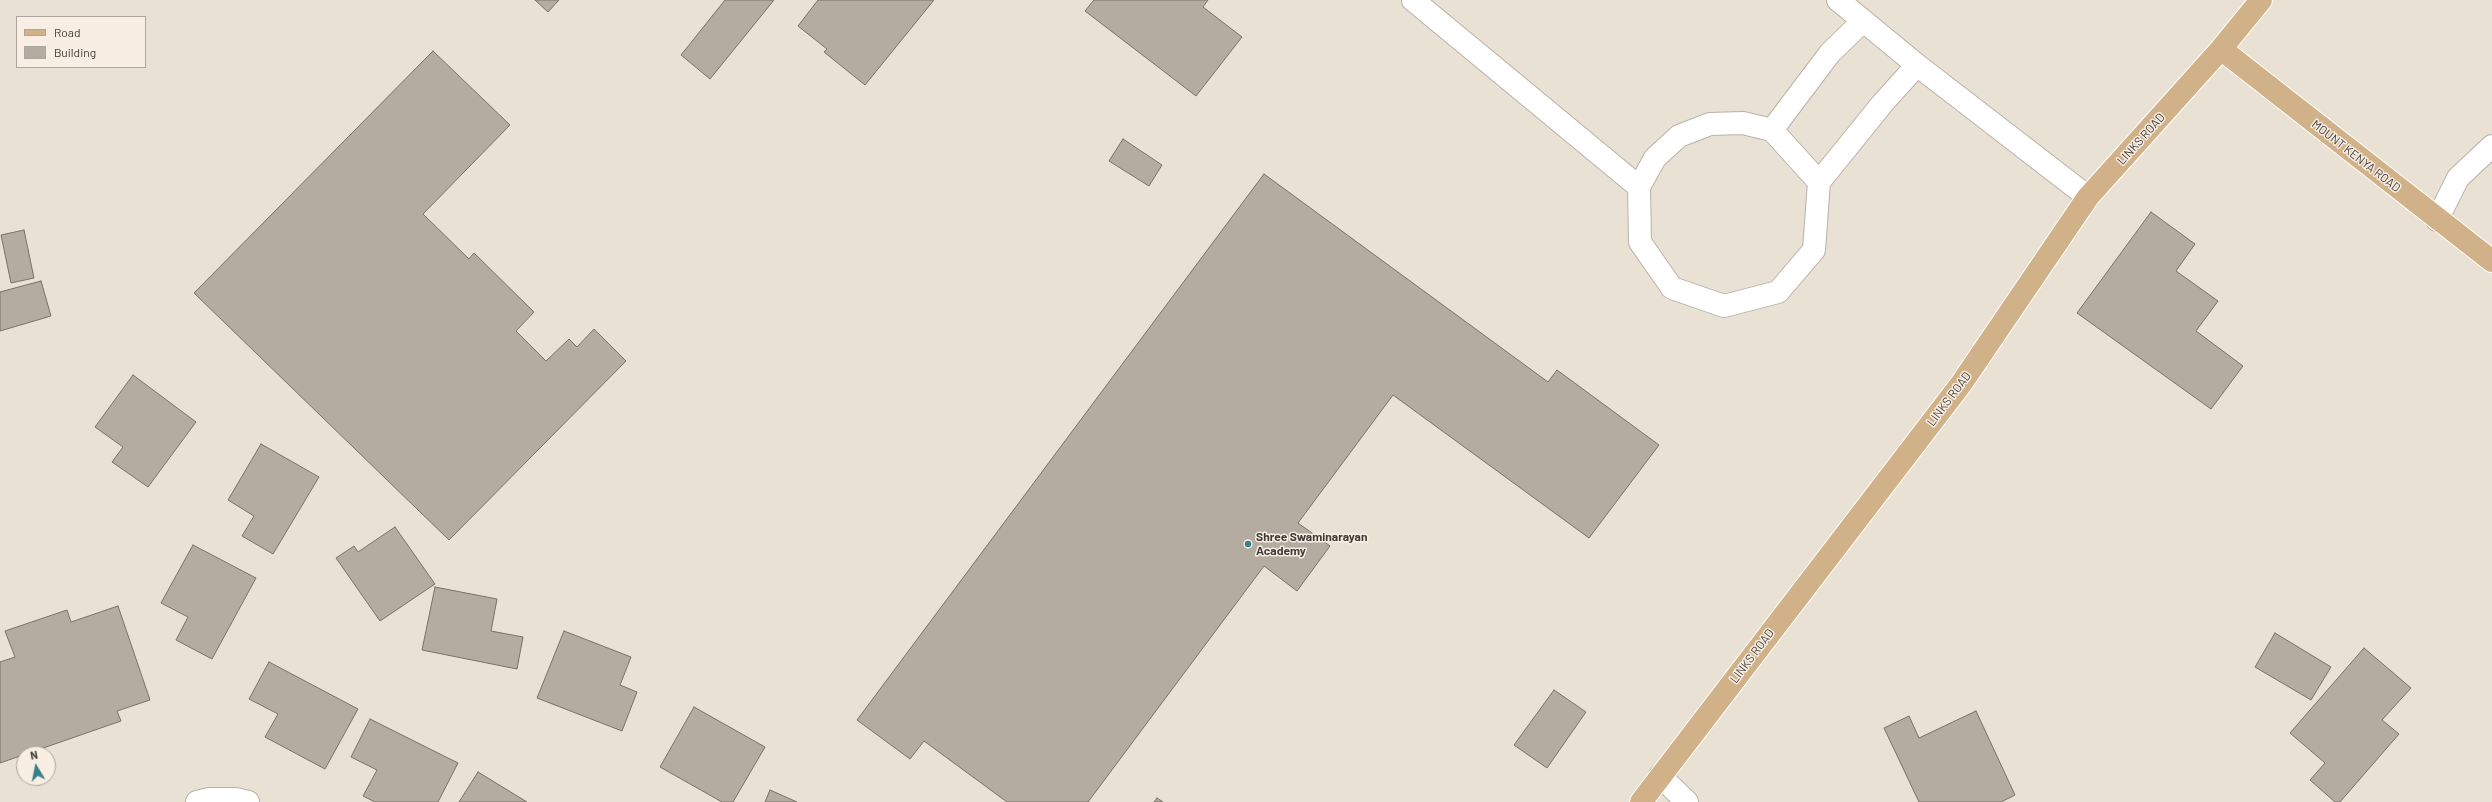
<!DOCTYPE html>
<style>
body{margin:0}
#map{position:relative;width:2492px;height:802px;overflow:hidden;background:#eae1d5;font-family:Barlow,sans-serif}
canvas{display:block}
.legend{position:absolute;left:16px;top:16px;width:130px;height:52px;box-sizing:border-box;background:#f8eee3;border:1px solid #aea69e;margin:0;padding:5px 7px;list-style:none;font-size:12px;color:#3f3b36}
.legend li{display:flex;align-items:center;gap:8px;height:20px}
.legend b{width:20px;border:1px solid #aea69e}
.north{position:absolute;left:16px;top:746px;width:40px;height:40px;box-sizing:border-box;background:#f8eee3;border:1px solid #aea69e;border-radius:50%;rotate:350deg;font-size:11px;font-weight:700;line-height:16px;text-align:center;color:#3f3b36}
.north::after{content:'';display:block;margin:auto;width:14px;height:18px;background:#39808a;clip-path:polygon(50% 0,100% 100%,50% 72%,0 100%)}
</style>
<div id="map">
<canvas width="2492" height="802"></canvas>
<ul class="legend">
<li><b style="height:5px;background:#d1b188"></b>Road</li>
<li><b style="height:11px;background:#b4aba1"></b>Building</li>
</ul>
<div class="north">N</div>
</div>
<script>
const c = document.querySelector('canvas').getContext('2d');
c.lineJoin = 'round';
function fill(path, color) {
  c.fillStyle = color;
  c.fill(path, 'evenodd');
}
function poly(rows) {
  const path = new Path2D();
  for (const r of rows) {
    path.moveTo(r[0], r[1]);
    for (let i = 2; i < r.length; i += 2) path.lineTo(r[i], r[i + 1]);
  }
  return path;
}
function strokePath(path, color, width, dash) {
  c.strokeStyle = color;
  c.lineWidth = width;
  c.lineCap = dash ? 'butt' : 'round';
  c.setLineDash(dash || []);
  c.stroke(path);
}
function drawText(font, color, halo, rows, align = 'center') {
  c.font = font + ' Barlow,sans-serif';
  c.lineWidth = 3;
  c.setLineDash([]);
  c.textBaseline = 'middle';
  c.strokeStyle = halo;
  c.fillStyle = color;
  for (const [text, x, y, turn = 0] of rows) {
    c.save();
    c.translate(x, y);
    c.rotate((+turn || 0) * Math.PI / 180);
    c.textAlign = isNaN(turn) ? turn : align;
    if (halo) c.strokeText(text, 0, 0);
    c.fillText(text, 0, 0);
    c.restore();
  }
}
const building = poly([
 [535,0,559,0,548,12,535,0],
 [725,0,774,0,710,79,681,55,725,0],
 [818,0,934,0,865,85,824,52,827,49,798,26,818,0],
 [1094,0,1208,0,1203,7,1242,37,1196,96,1085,11,1094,0],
 [433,51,510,125,423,214,469,259,474,253,534,312,516,331,546,361,569,339,577,347,594,329,626,361,449,540,194,293,433,51],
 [1123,139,1162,165,1149,186,1109,161,1123,139],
 [1264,174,1548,382,1557,370,1659,445,1589,538,1393,395,1298,523,1330,546,1297,591,1264,566,1088,802,1007,802,924,741,910,759,857,720,1264,174],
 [2151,212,2195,244,2176,271,2218,301,2196,331,2243,366,2211,409,2077,313,2151,212],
 [24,230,34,278,11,283,1,235,24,230],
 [41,281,51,316,0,331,0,292,41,281],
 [133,375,196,422,148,487,112,462,123,447,95,427,133,375],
 [261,444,319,477,273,554,242,536,254,516,228,500,261,444],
 [395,527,435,584,380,621,336,558,354,546,358,552,395,527],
 [193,545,256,578,212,659,176,640,188,617,161,603,193,545],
 [435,587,497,599,491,631,523,637,517,669,422,650,435,587],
 [118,606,150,700,117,711,121,721,0,763,0,662,15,657,5,631,67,610,71,622,118,606],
 [564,631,631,657,620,685,637,692,622,731,537,698,564,631],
 [2275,633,2331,667,2311,700,2255,667,2275,633],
 [2364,648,2411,688,2382,720,2399,734,2340,802,2335,802,2310,780,2325,763,2290,733,2364,648],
 [269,662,358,709,325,769,265,737,278,714,249,699,269,662],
 [1554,690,1586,712,1547,768,1514,745,1554,690],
 [694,707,765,747,733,802,722,802,660,767,694,707],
 [1976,711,2015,795,2001,802,1919,802,1884,728,1909,716,1919,738,1976,711],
 [370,719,458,763,438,802,375,802,363,796,377,770,351,757,370,719],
 [478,772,527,802,459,802,478,772],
 [770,790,797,802,765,802,770,790],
 [1157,798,1163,802,1154,802,1157,798]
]);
fill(building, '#b4aba1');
strokePath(building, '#7a7167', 1);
const minor = poly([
 [1413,0,1639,187],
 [1838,0,1917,65,2088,197],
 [1772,130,1830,53,1863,21],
 [1819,182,1772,130,1743,123,1710,124,1679,136,1655,158,1639,187,1640,242,1672,288,1724,306,1778,292,1814,250,1819,182,1882,104,1917,65],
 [2437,220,2458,178,2492,146],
 [1660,776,1687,802],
 [197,802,209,799,236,799,248,802]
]);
const major = poly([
 [2221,49,2492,261],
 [1641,802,1961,384,2088,197,2221,49,2261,0]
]);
strokePath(minor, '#bbb1a7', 24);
strokePath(major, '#fff', 24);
strokePath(minor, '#fff', 22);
strokePath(major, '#d1b188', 22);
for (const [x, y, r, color] of [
 [1248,544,4,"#39808a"]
]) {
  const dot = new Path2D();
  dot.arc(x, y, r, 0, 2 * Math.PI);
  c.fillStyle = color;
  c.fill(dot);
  strokePath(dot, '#f8eee3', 1.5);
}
drawText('12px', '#3f3b36', '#f8eee3', [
 ["LINKS ROAD",2141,139,-48],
 ["MOUNT KENYA ROAD",2356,156,38],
 ["LINKS ROAD",1949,399,-53],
 ["LINKS ROAD",1752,656,-53]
]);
drawText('bold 12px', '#3f3b36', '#f8eee3', [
 ["Shree Swaminarayan",1256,537],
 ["Academy",1256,551]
], 'left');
</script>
